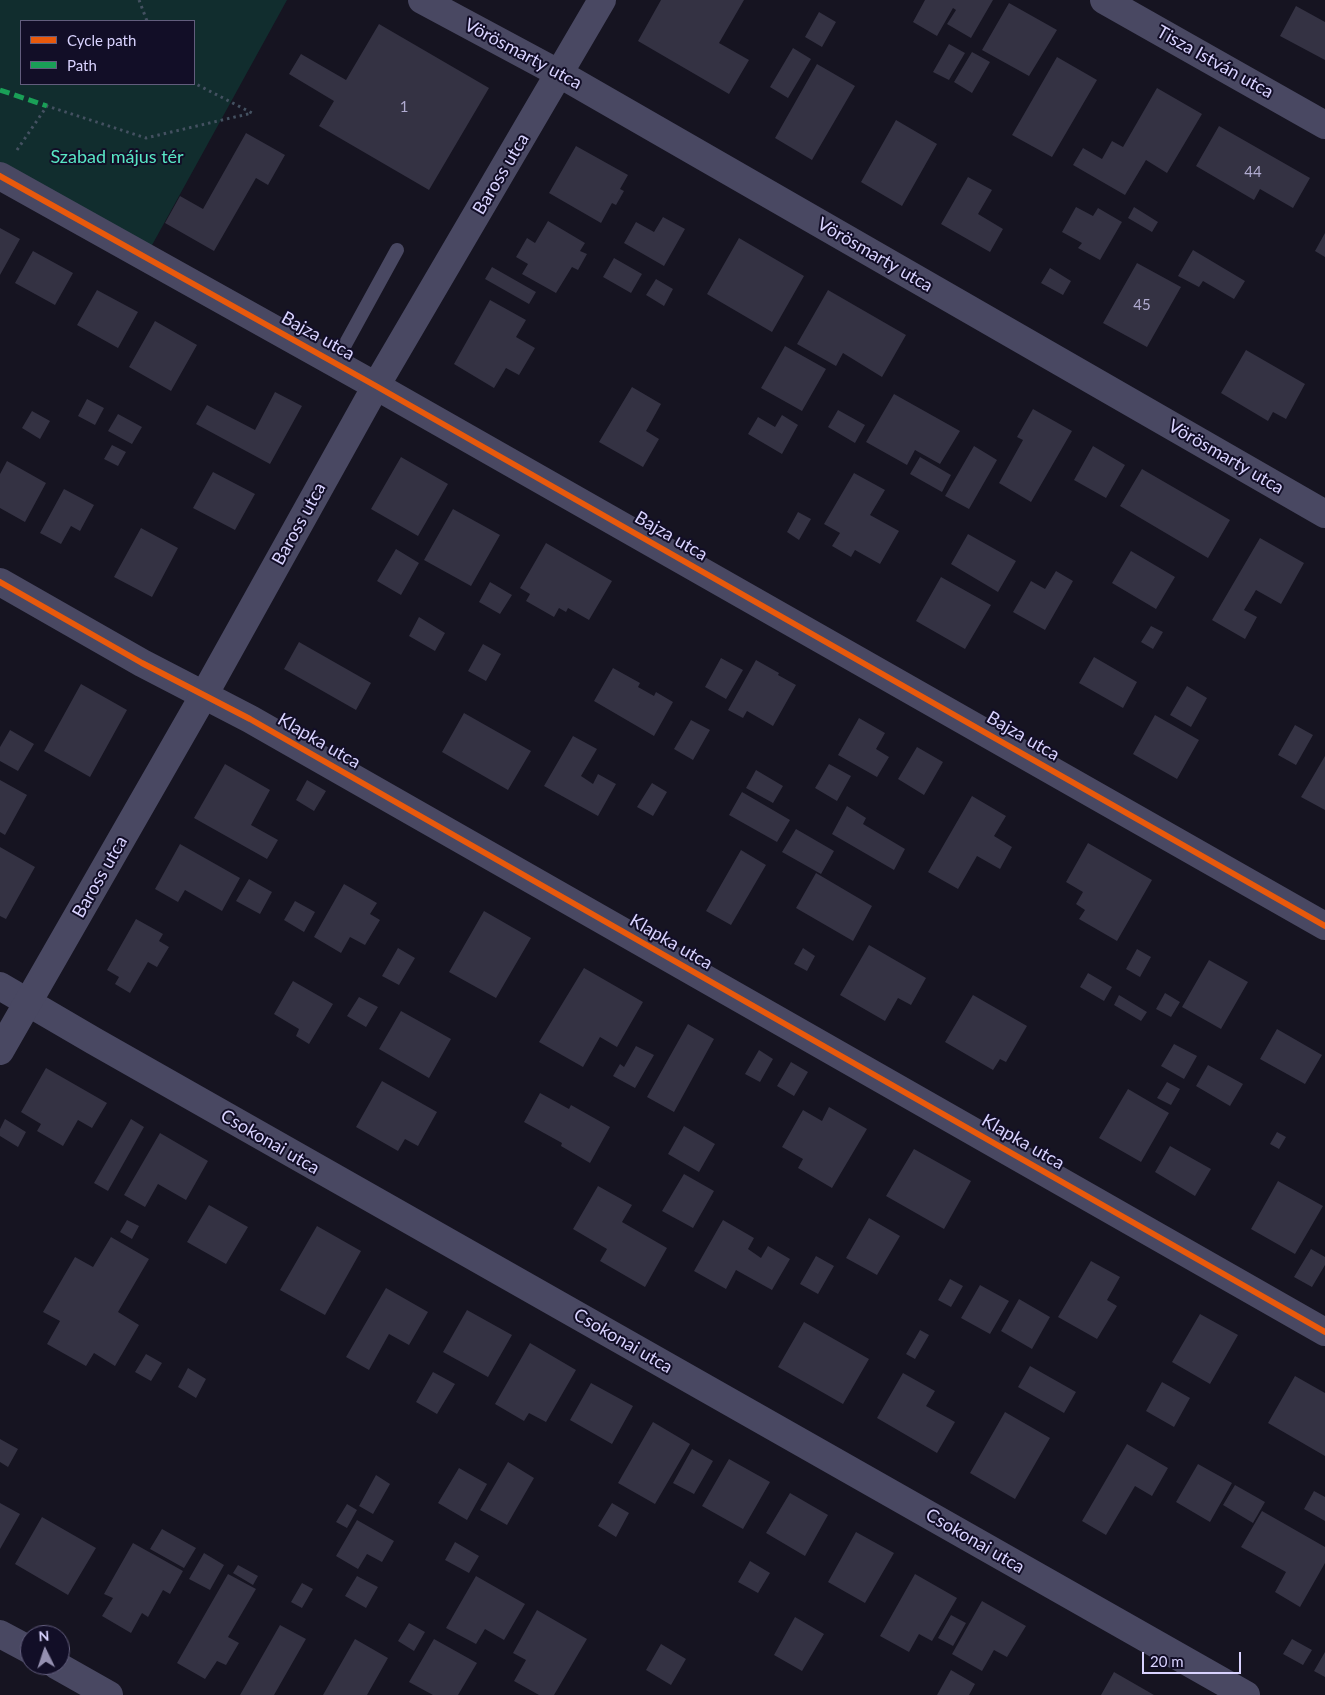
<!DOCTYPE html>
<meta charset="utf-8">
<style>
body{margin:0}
#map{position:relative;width:1325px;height:1695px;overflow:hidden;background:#161421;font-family:Lato,sans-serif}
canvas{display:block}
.legend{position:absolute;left:20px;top:20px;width:175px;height:65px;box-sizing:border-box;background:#120e27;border:1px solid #625d7d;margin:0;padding:6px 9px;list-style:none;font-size:15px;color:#d9d3ff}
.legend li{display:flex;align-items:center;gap:10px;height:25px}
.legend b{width:25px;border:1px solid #625d7d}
.north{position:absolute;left:20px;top:1625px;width:50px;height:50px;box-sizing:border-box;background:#120e27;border:1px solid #625d7d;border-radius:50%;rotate:356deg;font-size:14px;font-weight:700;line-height:20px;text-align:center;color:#d9d3ff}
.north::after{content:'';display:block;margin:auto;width:18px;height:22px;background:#9590b1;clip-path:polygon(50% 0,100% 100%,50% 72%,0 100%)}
.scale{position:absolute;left:1142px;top:1652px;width:99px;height:22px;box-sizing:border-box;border:2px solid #d9d3ff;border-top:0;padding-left:6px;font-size:15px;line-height:18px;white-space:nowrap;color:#d9d3ff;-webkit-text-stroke:4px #120e27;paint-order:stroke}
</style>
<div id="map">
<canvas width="1325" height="1695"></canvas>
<ul class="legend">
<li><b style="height:6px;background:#e8590c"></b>Cycle path</li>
<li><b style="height:6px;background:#1a9f57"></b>Path</li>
</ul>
<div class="north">N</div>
<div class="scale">20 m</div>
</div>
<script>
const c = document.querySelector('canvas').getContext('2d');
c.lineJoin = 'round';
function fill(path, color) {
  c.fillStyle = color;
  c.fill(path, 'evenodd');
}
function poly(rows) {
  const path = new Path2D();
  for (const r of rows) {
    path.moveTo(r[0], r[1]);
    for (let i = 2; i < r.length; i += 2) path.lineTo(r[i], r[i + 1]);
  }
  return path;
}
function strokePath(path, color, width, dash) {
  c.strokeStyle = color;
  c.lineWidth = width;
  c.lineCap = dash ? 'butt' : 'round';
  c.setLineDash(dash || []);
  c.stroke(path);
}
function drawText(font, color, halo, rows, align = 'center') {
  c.font = font + ' Lato,sans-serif';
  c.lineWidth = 4;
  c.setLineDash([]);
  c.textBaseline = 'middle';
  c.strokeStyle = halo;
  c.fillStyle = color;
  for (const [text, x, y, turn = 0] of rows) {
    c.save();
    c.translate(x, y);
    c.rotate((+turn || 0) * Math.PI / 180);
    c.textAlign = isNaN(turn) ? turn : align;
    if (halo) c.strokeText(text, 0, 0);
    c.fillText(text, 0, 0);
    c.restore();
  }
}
fill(poly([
 [0,0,287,0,146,256,0,176],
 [21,21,194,21,194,84,21,84]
]), '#112d2e');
fill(poly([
 [661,0,744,0,719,43,749,60,729,94,638,41],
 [925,0,993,0,971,38,947,24,956,10,953,8,937,36,913,22],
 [1009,3,1057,30,1029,76,982,50],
 [1296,6,1325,22,1325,60,1280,36],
 [819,12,836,22,822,47,805,37],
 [379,24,489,88,429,190,319,126,334,101,289,74,301,54,346,80],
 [949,44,965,53,949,80,933,72],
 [793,48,811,59,788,98,770,87],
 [972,52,990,62,972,93,954,82],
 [1057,57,1097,80,1052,157,1012,135],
 [817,64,855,86,812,160,775,138],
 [1157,88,1202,114,1167,173,1146,160,1125,195,1073,165,1083,148,1102,159,1112,141,1123,147],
 [896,120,937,144,902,206,861,182],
 [1219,126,1310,178,1293,208,1260,189,1254,200,1196,166],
 [246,133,285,155,268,185,256,178,214,251,165,223,180,196,203,209],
 [576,146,628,175,620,189,624,191,616,205,612,203,601,223,549,193],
 [968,177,992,190,978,214,1003,229,990,252,941,224],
 [1076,207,1093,216,1098,208,1122,222,1100,260,1078,248,1082,243,1062,232],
 [1134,207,1158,222,1152,232,1128,218],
 [663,217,685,229,664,266,624,243,636,222,654,232],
 [548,221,585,243,580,251,587,254,578,270,572,267,556,293,522,274,528,264,516,257,527,238,535,243],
 [0,228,20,239,0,275],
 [1325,233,1325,257,1315,251],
 [739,238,804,276,772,332,707,294],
 [1193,250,1245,281,1234,299,1203,281,1199,287,1178,276],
 [33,251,73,273,55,305,15,283],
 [614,258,642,274,631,293,603,277],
 [1137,263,1181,287,1147,347,1103,323],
 [492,267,536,292,529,304,485,279],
 [1050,268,1071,281,1063,295,1041,283],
 [656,279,673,289,664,306,646,295],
 [97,290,138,312,118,348,77,325],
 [828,290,906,335,882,377,843,353,836,366,797,344],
 [490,300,526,320,516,337,535,348,519,375,506,368,494,388,454,364],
 [155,321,197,345,171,391,129,367],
 [785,346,826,369,802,411,761,388],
 [1246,350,1305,384,1286,419,1273,412,1268,421,1221,393],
 [632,387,661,404,646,431,659,439,643,467,599,442],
 [275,392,302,406,270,464,196,424,207,405,255,430],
 [894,394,960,431,940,464,915,450,907,465,866,442],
 [87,399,104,408,95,425,78,416],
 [1033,409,1072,431,1031,502,999,483,1023,440,1017,437],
 [838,410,865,425,855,443,828,427],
 [32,411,50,421,40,439,22,428],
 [118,414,142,427,132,444,108,431],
 [782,415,798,425,782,454,748,434,758,417,775,427],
 [112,445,126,452,118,466,104,459],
 [974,446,997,460,969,509,945,496],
 [1093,446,1125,465,1106,498,1074,480],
 [401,457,448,484,418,536,371,509],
 [920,457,951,475,942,492,910,474],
 [7,461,46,483,25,522,0,508,0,474],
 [1142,469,1230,520,1208,558,1120,506],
 [213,472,255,494,235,530,193,508],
 [854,473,885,490,870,515,899,531,880,564,855,550,851,557,832,546,840,533,824,524],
 [64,489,94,505,80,531,71,526,61,544,40,533],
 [453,509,500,535,471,586,424,560],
 [798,512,811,519,799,540,787,532],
 [141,528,178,548,152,597,114,577],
 [968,534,1016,561,998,592,951,564],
 [1260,538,1304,563,1281,604,1256,590,1244,610,1257,617,1245,639,1212,620],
 [546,543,612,581,589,620,568,608,566,612,559,608,554,617,526,601,530,594,520,588],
 [396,549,419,563,401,595,377,581],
 [1131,551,1175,577,1156,609,1112,583],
 [1056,571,1073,581,1045,630,1013,612,1031,581,1045,589],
 [941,577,991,605,965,649,916,621],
 [490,582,512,595,500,614,479,602],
 [419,617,445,633,435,651,409,636],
 [1151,626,1163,632,1153,649,1141,642],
 [299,642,371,683,356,710,284,669],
 [483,644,501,654,486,681,468,671],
 [1094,657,1137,682,1123,708,1079,683],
 [721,658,743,670,726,699,705,687],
 [756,660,779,673,778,675,796,685,773,726,747,711,743,718,728,710],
 [613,668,640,683,638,687,654,696,656,692,673,702,654,736,594,701],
 [81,684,127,710,90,777,44,751],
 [1187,686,1207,698,1191,727,1170,715],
 [464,713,531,751,508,790,442,752],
 [1155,715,1199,740,1177,779,1133,754],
 [859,718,885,733,876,749,889,757,877,777,838,755],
 [691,720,710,730,693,760,674,749],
 [1295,725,1313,735,1296,765,1278,755],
 [10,730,34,744,18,771,0,761,0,747],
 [573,736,597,749,581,776,593,784,598,774,616,784,598,816,544,786],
 [917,747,943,762,924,795,898,779],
 [1325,756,1325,810,1301,797],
 [225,764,270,790,251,825,278,840,267,859,194,818],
 [829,764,851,776,837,801,815,788],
 [756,770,783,786,773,803,746,788],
 [0,780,27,795,5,835,0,832],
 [307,780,326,791,314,811,296,800],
 [652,783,667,792,653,816,637,807],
 [742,792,790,820,777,842,729,815],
 [972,796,1006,816,994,836,1012,847,1000,869,977,856,958,889,928,872],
 [847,806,866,818,863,824,905,849,894,870,832,834],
 [796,829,834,851,821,874,782,852],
 [1088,843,1152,880,1117,941,1079,919,1085,910,1076,904,1083,892,1066,882],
 [180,844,240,878,222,911,185,890,178,902,155,889],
 [0,847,35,867,6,919,0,916],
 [741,850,766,865,731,925,706,911],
 [816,873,872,906,853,941,796,908],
 [249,879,272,892,260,914,236,901],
 [344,884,377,903,370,914,380,920,365,945,350,937,341,953,314,937],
 [295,901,315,912,304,932,284,920],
 [484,911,531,938,496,998,449,972],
 [136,919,163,934,159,941,169,947,157,967,148,962,130,993,115,984,119,977,107,970],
 [869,945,926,978,911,1005,898,998,885,1021,840,995],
 [398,948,415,958,399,985,382,976],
 [803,948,815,956,807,971,794,964],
 [1137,949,1151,957,1140,977,1126,969],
 [1209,960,1248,982,1221,1029,1182,1007],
 [584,968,643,1002,617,1047,600,1037,583,1067,539,1042],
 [1088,973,1112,987,1104,1001,1080,987],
 [293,981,333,1004,309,1044,296,1036,299,1029,274,1014],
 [1165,993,1180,1002,1171,1017,1156,1009],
 [973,995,1027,1026,1006,1062,1000,1059,993,1070,945,1042],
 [1119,995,1147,1012,1141,1021,1114,1005],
 [359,997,378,1007,366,1027,347,1016],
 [401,1011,451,1039,429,1078,379,1049],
 [688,1024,714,1039,674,1112,647,1097],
 [1277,1029,1322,1055,1305,1084,1260,1059],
 [1174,1044,1197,1056,1184,1079,1161,1066],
 [636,1046,654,1055,635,1088,613,1076,620,1064,624,1067],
 [759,1050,773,1059,760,1082,745,1074],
 [791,1062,808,1072,794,1096,777,1086],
 [1208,1065,1243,1084,1230,1106,1196,1086],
 [46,1068,107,1103,92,1128,78,1120,63,1146,37,1131,41,1124,21,1112],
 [382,1081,437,1112,418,1146,405,1139,398,1151,356,1127],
 [1167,1082,1180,1089,1171,1105,1157,1098],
 [1128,1089,1169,1113,1141,1162,1099,1138],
 [540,1093,569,1109,571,1105,610,1127,590,1163,561,1146,562,1143,524,1122],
 [829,1107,867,1129,832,1188,798,1168,803,1159,782,1147,803,1110,822,1121],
 [5,1119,26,1132,18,1147,0,1136,0,1129],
 [131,1119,144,1127,108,1191,94,1183],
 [684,1126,715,1144,699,1172,668,1154],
 [1277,1132,1286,1137,1279,1149,1270,1144],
 [160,1133,208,1161,186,1200,158,1184,145,1207,124,1195],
 [1170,1146,1211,1169,1195,1196,1155,1172],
 [914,1149,971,1181,944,1229,886,1196],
 [684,1174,714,1191,693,1228,662,1211],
 [1278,1181,1323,1206,1295,1254,1251,1229],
 [598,1186,632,1205,622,1222,667,1248,645,1287,600,1261,607,1249,573,1229],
 [209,1205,248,1227,226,1264,187,1242],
 [869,1218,900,1236,877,1275,846,1258],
 [127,1220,139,1226,132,1239,120,1232],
 [723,1220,754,1238,748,1249,761,1258,768,1246,790,1259,772,1290,736,1270,726,1289,694,1271],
 [317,1226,361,1251,325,1315,280,1290],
 [111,1237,149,1259,118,1312,139,1325,115,1366,94,1353,86,1366,47,1344,60,1321,43,1312,75,1257,93,1267],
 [1311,1249,1325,1257,1325,1265,1312,1287,1294,1277],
 [816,1256,834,1266,818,1294,800,1284],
 [1091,1261,1120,1277,1107,1300,1117,1306,1097,1339,1058,1317],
 [950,1279,963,1286,951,1307,938,1300],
 [980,1285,1009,1301,990,1334,961,1318],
 [386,1288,428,1312,409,1345,389,1334,369,1370,346,1357],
 [1019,1299,1050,1317,1032,1349,1001,1331],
 [467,1310,512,1335,488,1377,443,1352],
 [1200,1314,1238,1335,1210,1384,1172,1362],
 [804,1322,869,1359,843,1404,778,1367],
 [920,1330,929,1335,915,1359,906,1354],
 [530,1343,576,1370,546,1422,529,1413,524,1421,495,1404],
 [146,1354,162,1363,151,1381,135,1372],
 [1030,1366,1076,1392,1064,1413,1018,1387],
 [188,1368,206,1379,196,1398,178,1387],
 [433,1372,455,1384,437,1414,416,1402],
 [903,1373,935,1391,926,1406,955,1422,937,1453,877,1418],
 [1295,1376,1325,1393,1325,1456,1268,1423],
 [1162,1382,1190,1398,1174,1427,1146,1411],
 [591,1383,633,1406,612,1444,570,1420],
 [1005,1412,1050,1438,1015,1499,970,1473],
 [653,1422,690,1444,655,1504,618,1483],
 [0,1439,18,1449,8,1467,0,1462],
 [1127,1444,1168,1468,1152,1496,1135,1486,1106,1535,1082,1521],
 [692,1449,713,1461,694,1494,673,1483],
 [729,1459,770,1482,743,1529,702,1506],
 [508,1462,534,1478,507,1525,480,1510],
 [1198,1464,1232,1483,1210,1522,1176,1502],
 [459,1468,487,1484,467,1520,438,1503],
 [376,1475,390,1484,373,1514,359,1506],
 [1235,1485,1265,1502,1253,1523,1223,1505],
 [1314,1491,1325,1497,1325,1521,1304,1509],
 [790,1493,828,1515,805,1556,766,1533],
 [0,1503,20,1514,0,1549],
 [612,1503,629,1513,616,1537,598,1526],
 [347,1504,357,1510,347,1528,336,1522],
 [1262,1511,1325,1547,1325,1563,1300,1607,1275,1592,1286,1572,1241,1547],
 [42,1517,96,1548,68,1595,15,1564],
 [357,1520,394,1541,382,1562,367,1554,358,1569,336,1556],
 [162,1529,196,1548,184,1568,150,1549],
 [856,1532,894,1553,865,1603,828,1582],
 [455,1542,479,1556,469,1573,445,1560],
 [133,1543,183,1571,170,1594,163,1590,148,1617,142,1613,131,1633,102,1616,113,1598,104,1594],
 [204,1553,224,1565,210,1590,189,1579],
 [750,1561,770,1573,758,1593,738,1582],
 [238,1565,258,1576,253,1585,233,1573],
 [228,1574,256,1589,228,1637,239,1643,226,1665,217,1661,205,1679,177,1663],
 [915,1574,957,1598,932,1641,919,1634,909,1652,880,1636],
 [357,1576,378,1587,366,1608,345,1596],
 [476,1576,525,1604,504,1640,485,1629,476,1644,446,1628],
 [302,1583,313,1589,302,1608,291,1602],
 [982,1601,1026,1626,1007,1657,994,1650,982,1671,952,1654],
 [537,1610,587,1639,554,1695,539,1695,514,1681,526,1660,513,1653],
 [951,1615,966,1623,953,1646,938,1638],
 [795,1617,824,1634,802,1671,774,1655],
 [409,1623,425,1632,414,1651,398,1641],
 [280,1625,306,1639,274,1695,240,1695],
 [355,1639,388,1658,367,1695,323,1695],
 [434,1639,477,1663,458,1695,433,1695,409,1682],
 [1292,1639,1312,1650,1303,1665,1283,1654],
 [661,1644,686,1659,671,1685,646,1670],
 [1325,1652,1325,1677,1314,1671],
 [951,1670,975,1684,969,1695,937,1695],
 [1114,1672,1154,1695,1101,1695]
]), '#343243');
strokePath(poly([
 [139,0,147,21],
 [17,150,47,106,146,138,252,113,194,83]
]), '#445161', 3, [2.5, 4]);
strokePath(poly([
 [335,363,397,250]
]), '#494862', 14);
strokePath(poly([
 [422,0,560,74,1325,514],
 [1104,0,1325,125],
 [0,176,376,386,1325,926],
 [0,582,142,663,250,719,1325,1332],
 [0,986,94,1041,1246,1695],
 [0,1634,30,1650],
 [56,1665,109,1695]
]), '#494862', 28);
strokePath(poly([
 [0,1051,204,695,376,386,602,0]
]), '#494862', 28);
strokePath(poly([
 [0,90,47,106]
]), '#1a9f57', 5, [10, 5]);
strokePath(poly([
 [0,176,376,386,1325,926],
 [0,582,142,663,250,719,1325,1332]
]), '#e8590c', 6);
drawText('15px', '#b0abd0', null, [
 ["1",404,107],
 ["44",1253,172],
 ["45",1142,305]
]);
drawText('18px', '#d9d3ff', '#120e27', [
 ["Vörösmarty utca",523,54,28],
 ["Tisza István utca",1215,62,29],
 ["Baross utca",501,174,-59],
 ["Vörösmarty utca",875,255,30],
 ["Bajza utca",318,336,29],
 ["Vörösmarty utca",1226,457,30],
 ["Baross utca",299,524,-61],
 ["Bajza utca",671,536,30],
 ["Bajza utca",1023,736,30],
 ["Klapka utca",319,741,30],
 ["Baross utca",100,877,-60],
 ["Klapka utca",671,942,30],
 ["Csokonai utca",270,1142,30],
 ["Klapka utca",1023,1142,30],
 ["Csokonai utca",623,1341,30],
 ["Csokonai utca",975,1541,30]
]);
drawText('18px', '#58e7c4', '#120e27', [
 ["Szabad május tér",117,157]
]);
</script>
